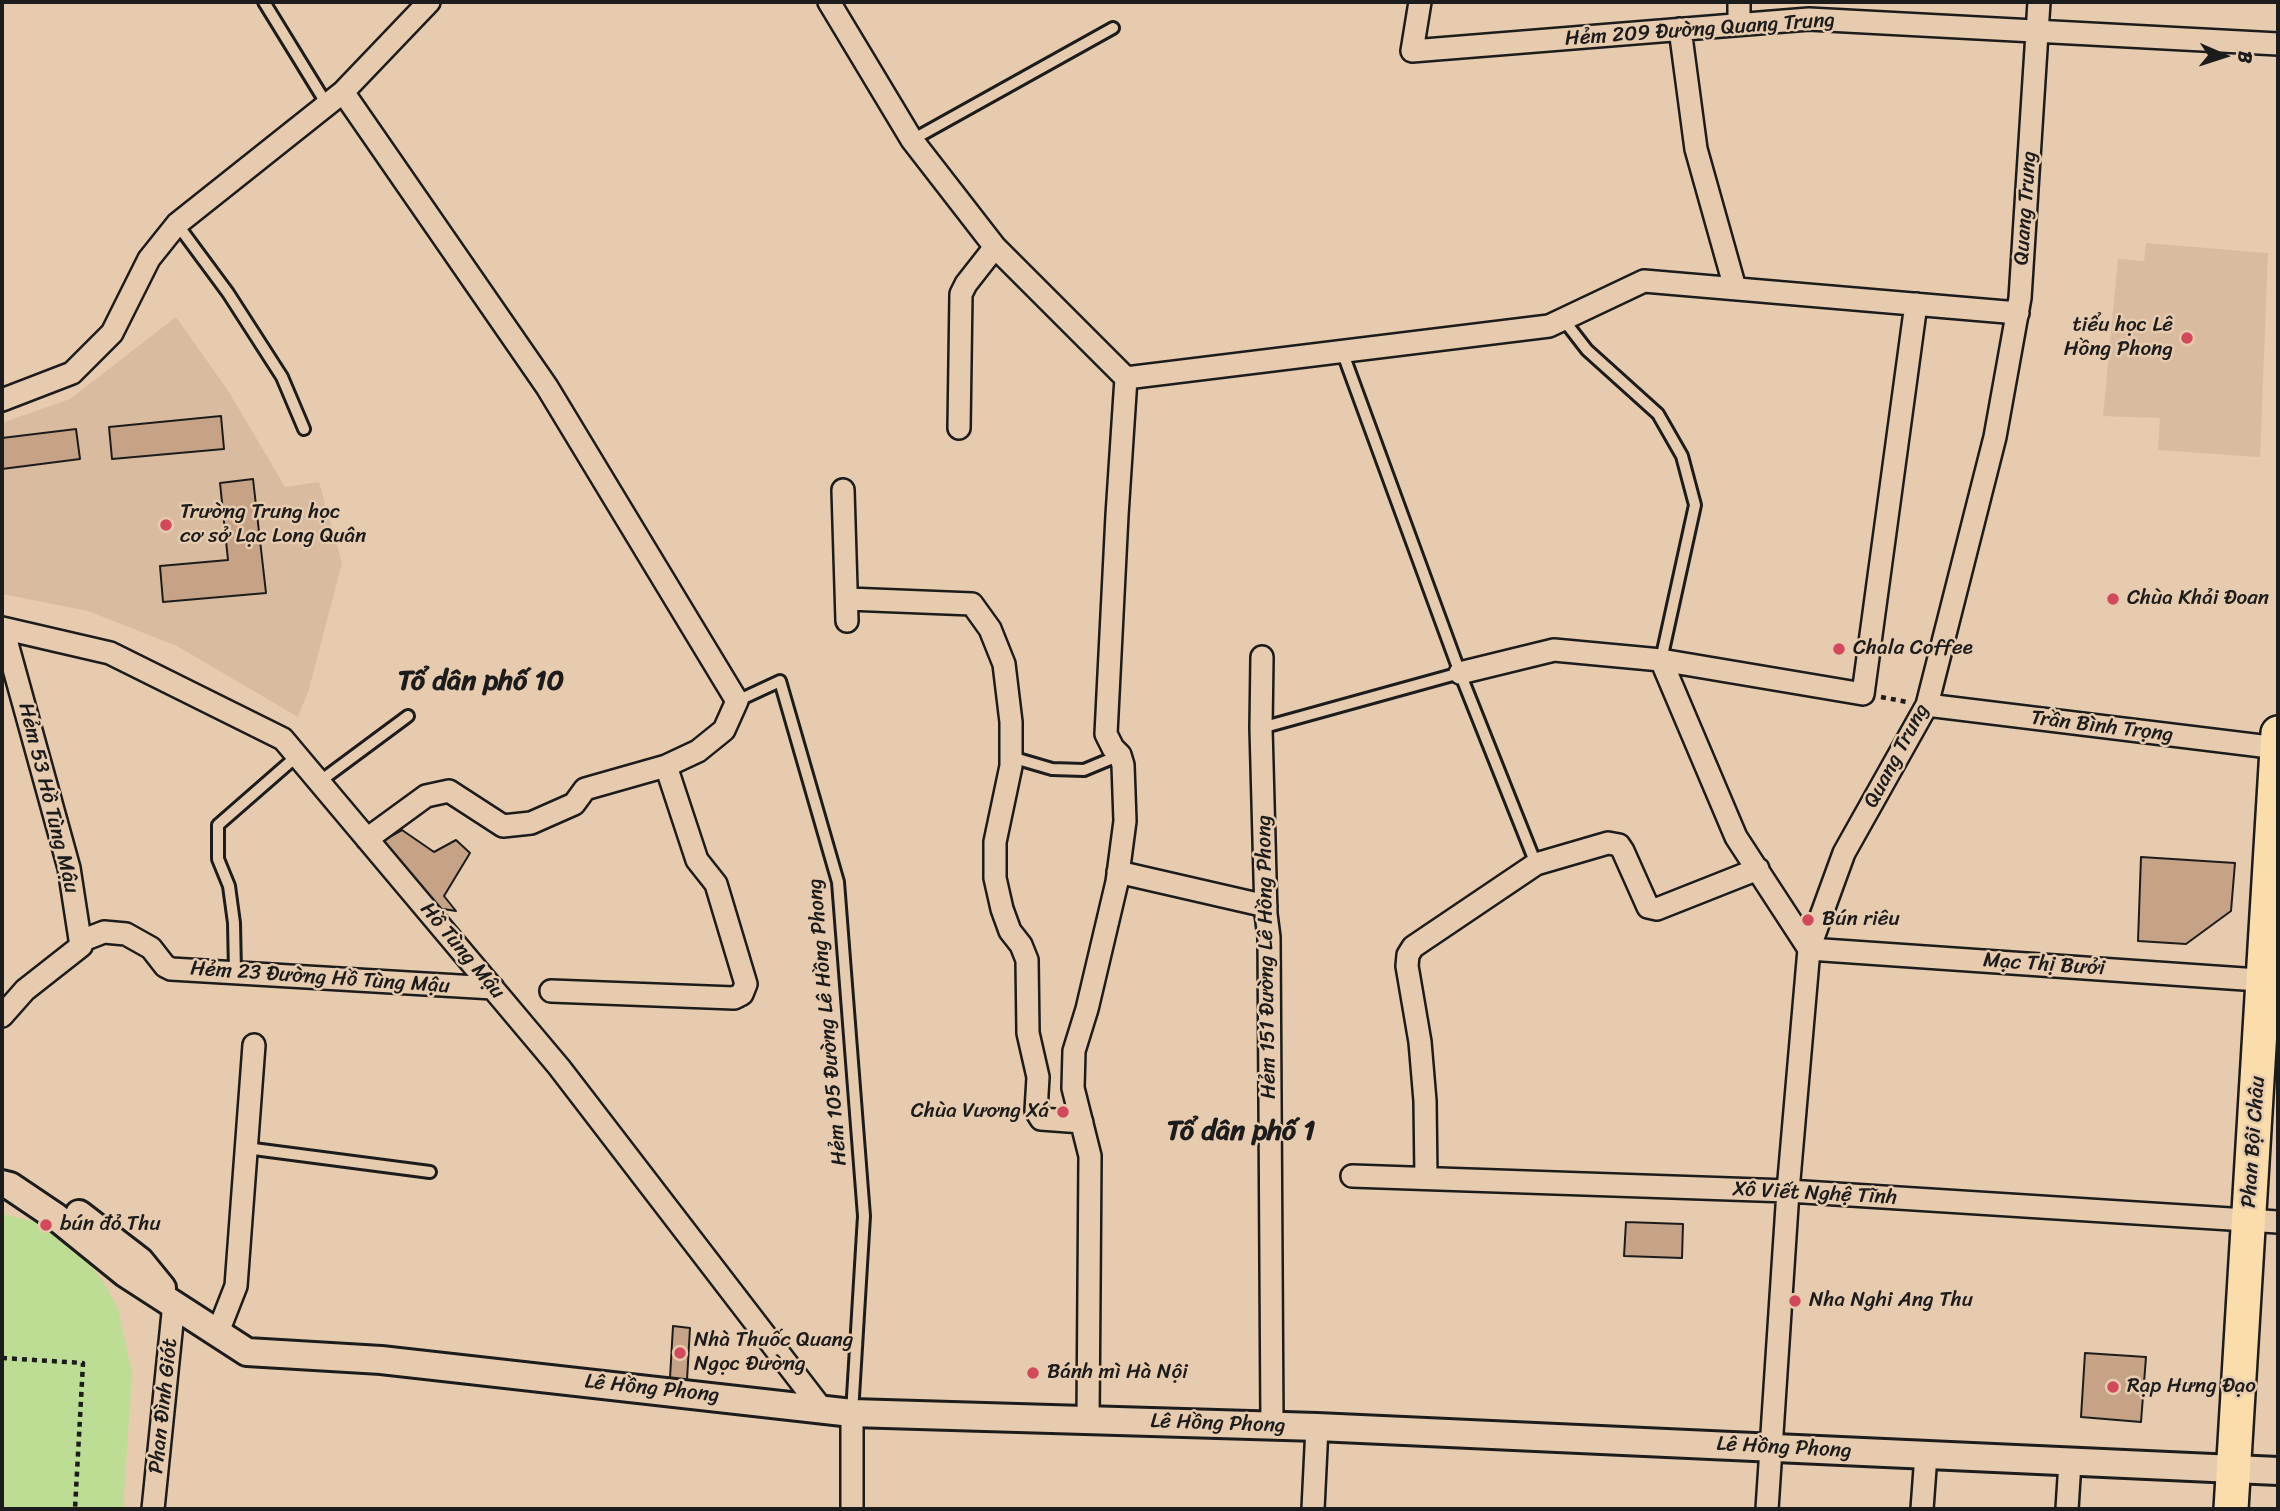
<!DOCTYPE html>
<meta charset="utf-8">
<style>
body{margin:0}
#map{position:relative;width:2280px;height:1511px;overflow:hidden;background:#e7cbae;font-family:Sriracha,sans-serif}
canvas{display:block}
.frame{position:absolute;inset:0;border:4px solid #1c1c1c;pointer-events:none}
.north{position:absolute;left:2189px;top:21px;width:70px;height:70px;-webkit-text-stroke:5px #e7cbae;paint-order:stroke;rotate:93deg;font-size:19px;font-weight:700;line-height:28px;text-align:center;color:#1c1c1c}
.north::after{content:'';display:block;margin:auto;width:24px;height:32px;background:#1c1c1c;clip-path:polygon(50% 0,100% 100%,50% 72%,0 100%)}
</style>
<div id="map">
<canvas width="2280" height="1511"></canvas>
<div class="frame"></div>
<div class="north">B</div>
</div>
<script>
const c = document.querySelector('canvas').getContext('2d');
c.lineJoin = 'round';
function fill(path, color) {
  c.fillStyle = color;
  c.fill(path, 'evenodd');
}
function poly(rows) {
  const path = new Path2D();
  for (const r of rows) {
    path.moveTo(r[0], r[1]);
    for (let i = 2; i < r.length; i += 2) path.lineTo(r[i], r[i + 1]);
  }
  return path;
}
function strokePath(path, color, width, dash) {
  c.strokeStyle = color;
  c.lineWidth = width;
  c.lineCap = dash ? 'butt' : 'round';
  c.setLineDash(dash || []);
  c.stroke(path);
}
function drawText(font, color, halo, rows, align = 'center') {
  c.font = font + ' Sriracha,sans-serif';
  c.lineWidth = 5;
  c.setLineDash([]);
  c.textBaseline = 'middle';
  c.strokeStyle = halo;
  c.fillStyle = color;
  for (const [text, x, y, turn = 0] of rows) {
    c.save();
    c.translate(x, y);
    c.rotate((+turn || 0) * Math.PI / 180);
    c.textAlign = isNaN(turn) ? turn : align;
    if (halo) c.strokeText(text, 0, 0);
    c.fillText(text, 0, 0);
    c.restore();
  }
}
fill(poly([
 [2146,243,2268,253,2260,457,2158,450,2160,418,2103,416,2118,259,2144,261],
 [176,317,229,392,285,487,319,482,342,563,309,689,298,717,177,646,88,611,2,594,2,423,70,399]
]), '#d9bc9f');
fill(poly([
 [2,1214,44,1224,79,1251,103,1281,118,1309,132,1373,123,1509,2,1509]
]), '#bddd95');
const building = poly([
 [221,416,224,449,112,459,109,427,221,416],
 [76,429,80,459,2,469,2,438,76,429],
 [253,479,266,593,163,602,160,566,228,560,220,483,253,479],
 [402,830,434,852,456,840,470,853,444,896,456,911,424,906,382,841,402,830],
 [2141,857,2235,863,2231,911,2186,944,2138,941,2141,857],
 [1626,1222,1683,1224,1682,1258,1624,1256,1626,1222],
 [673,1326,690,1328,687,1380,670,1378,673,1326],
 [2085,1353,2146,1357,2141,1422,2081,1417,2085,1353]
]);
fill(building, '#c6a386');
strokePath(building, '#1c1c1c', 2);
const service = poly([
 [264,2,326,103],
 [912,140,1113,28],
 [177,224,228,293,282,377,304,429],
 [1563,319,1587,350,1658,414,1682,456,1695,505,1661,660],
 [1342,351,1460,673,1536,864],
 [737,701,780,681,838,882,864,1216,852,1413],
 [1261,728,1460,673],
 [1011,757,1052,769,1084,770,1120,755],
 [319,782,408,716],
 [235,972,234,923,229,886,218,859,218,825,297,756],
 [246,1148,430,1172]
]);
const minor = poly([
 [829,2,912,140,995,247,1126,378,1117,515,1106,734,1113,748,1120,755,1123,765,1125,821,1117,882,1087,1009,1074,1051,1073,1088,1090,1156,1088,1420],
 [1420,2,1412,51,1809,19,2278,44],
 [1739,2,1739,24],
 [1680,29,1696,149,1735,288],
 [343,92,547,387,737,701,724,730,698,751,666,766,585,789,574,804,531,823,503,826,449,791,426,796,367,839],
 [1126,378,1549,326,1644,281,2018,313],
 [2,400,72,373,112,333,149,259,177,224,343,92,429,2],
 [959,428,961,294,966,284,995,247],
 [843,490,847,621],
 [848,599,972,604,990,629,1004,664,1011,722,1011,766,995,842,995,878,1002,909,1010,931,1021,945,1027,960,1028,1033,1038,1077,1036,1111,1041,1119,1082,1122],
 [2,628,110,653,283,739,559,1067,821,1408],
 [1262,657,1261,728,1266,914,1269,937,1272,1426],
 [1661,660,1736,837,1809,949,2273,981],
 [1460,673,1554,650,1661,660,1863,694,1916,304],
 [1927,705,2278,748],
 [1118,872,1266,906],
 [86,939,104,932,126,934,151,948,165,966,171,969,493,988],
 [551,991,734,998,742,994,746,984,716,884,697,860,666,766],
 [2,1016,25,990,81,946,69,868,3,629],
 [1352,1176,1788,1191,2278,1222],
 [1426,1178,1425,1101,1420,1042,1407,966,1408,955,1413,947,1536,864,1608,843,1619,845,1623,851,1648,907,1657,909,1758,869],
 [218,1332,236,1286,254,1045],
 [153,1509,174,1303],
 [852,1509,852,1413],
 [1313,1509,1317,1427],
 [1767,1509,1788,1191,1809,949,1844,853,1927,705,1995,437,2020,298,2039,2],
 [1922,1509,1926,1455],
 [2067,1509,2070,1462]
]);
const tertiary = poly([
 [2,1184,10,1186,56,1217,125,1273,247,1352,381,1360,852,1413,1317,1427,2278,1471],
 [79,1214,140,1261,162,1288]
]);
const primary = poly([
 [2231,1509,2278,733]
]);
strokePath(service, '#1c1c1c', 16);
strokePath(minor, '#1c1c1c', 26);
strokePath(tertiary, '#1c1c1c', 32);
strokePath(primary, '#1c1c1c', 38);
strokePath(poly([
 [1881,697,1907,702],
 [2,1358,83,1363,75,1509]
]), '#1c1c1c', 4.5, [5, 5]);
strokePath(service, '#e7cbae', 10);
strokePath(minor, '#e7cbae', 21);
strokePath(tertiary, '#e7cbae', 26);
strokePath(primary, '#faddab', 33);
for (const [x, y, r, color] of [
 [2187,338,7,"#d1495b"],
 [166,525,7,"#d1495b"],
 [2113,599,7,"#d1495b"],
 [1839,649,7,"#d1495b"],
 [1808,920,7,"#d1495b"],
 [1063,1112,7,"#d1495b"],
 [46,1225,7,"#d1495b"],
 [1795,1301,7,"#d1495b"],
 [680,1353,7,"#d1495b"],
 [1033,1373,7,"#d1495b"],
 [2113,1387,7,"#d1495b"]
]) {
  const dot = new Path2D();
  dot.arc(x, y, r, 0, 2 * Math.PI);
  c.fillStyle = color;
  c.fill(dot);
  strokePath(dot, '#e7cbae', 2.5);
}
drawText('21px', '#1c1c1c', '#e7cbae', [
 ["Hẻm 209 Đường Quang Trung",1700,30,-4],
 ["Quang Trung",2026,208,-86],
 ["Trần Bình Trọng",2102,727,7],
 ["Quang Trung",1897,756,-62],
 ["Hẻm 53 Hồ Tùng Mậu",48,798,76],
 ["Hồ Tùng Mậu",462,951,50],
 ["Hẻm 151 Đường Lê Hồng Phong",1267,957,-91],
 ["Mạc Thị Bưởi",2044,965,4],
 ["Hẻm 23 Đường Hồ Tùng Mậu",320,978,4],
 ["Hẻm 105 Đường Lê Hồng Phong",828,1022,-95],
 ["Phan Bội Châu",2254,1142,-86],
 ["Xô Viết Nghệ Tĩnh",1815,1194,3],
 ["Lê Hồng Phong",652,1389,6],
 ["Phan Đình Giót",164,1406,-84],
 ["Lê Hồng Phong",1218,1424,2],
 ["Lê Hồng Phong",1784,1448,3]
]);
drawText('21px', '#1c1c1c', '#e7cbae', [
 ["tiểu học Lê",2173,326,"right"],
 ["Hồng Phong",2173,350,"right"],
 ["Trường Trung học",180,513],
 ["cơ sở Lạc Long Quân",180,537],
 ["Chùa Khải Đoan",2127,599],
 ["Chala Coffee",1853,649],
 ["Bún riêu",1822,920],
 ["Chùa Vương Xá",1049,1112,"right"],
 ["bún đỏ Thu",60,1225],
 ["Nha Nghi Ang Thu",1809,1301],
 ["Nhà Thuốc Quang",694,1341],
 ["Ngọc Đường",694,1365],
 ["Bánh mì Hà Nội",1047,1373],
 ["Rạp Hưng Đạo",2127,1387]
], 'left');
drawText('bold 28px', '#1c1c1c', '#e7cbae', [
 ["Tổ dân phố 10",481,682],
 ["Tổ dân phố 1",1241,1132]
]);
</script>
